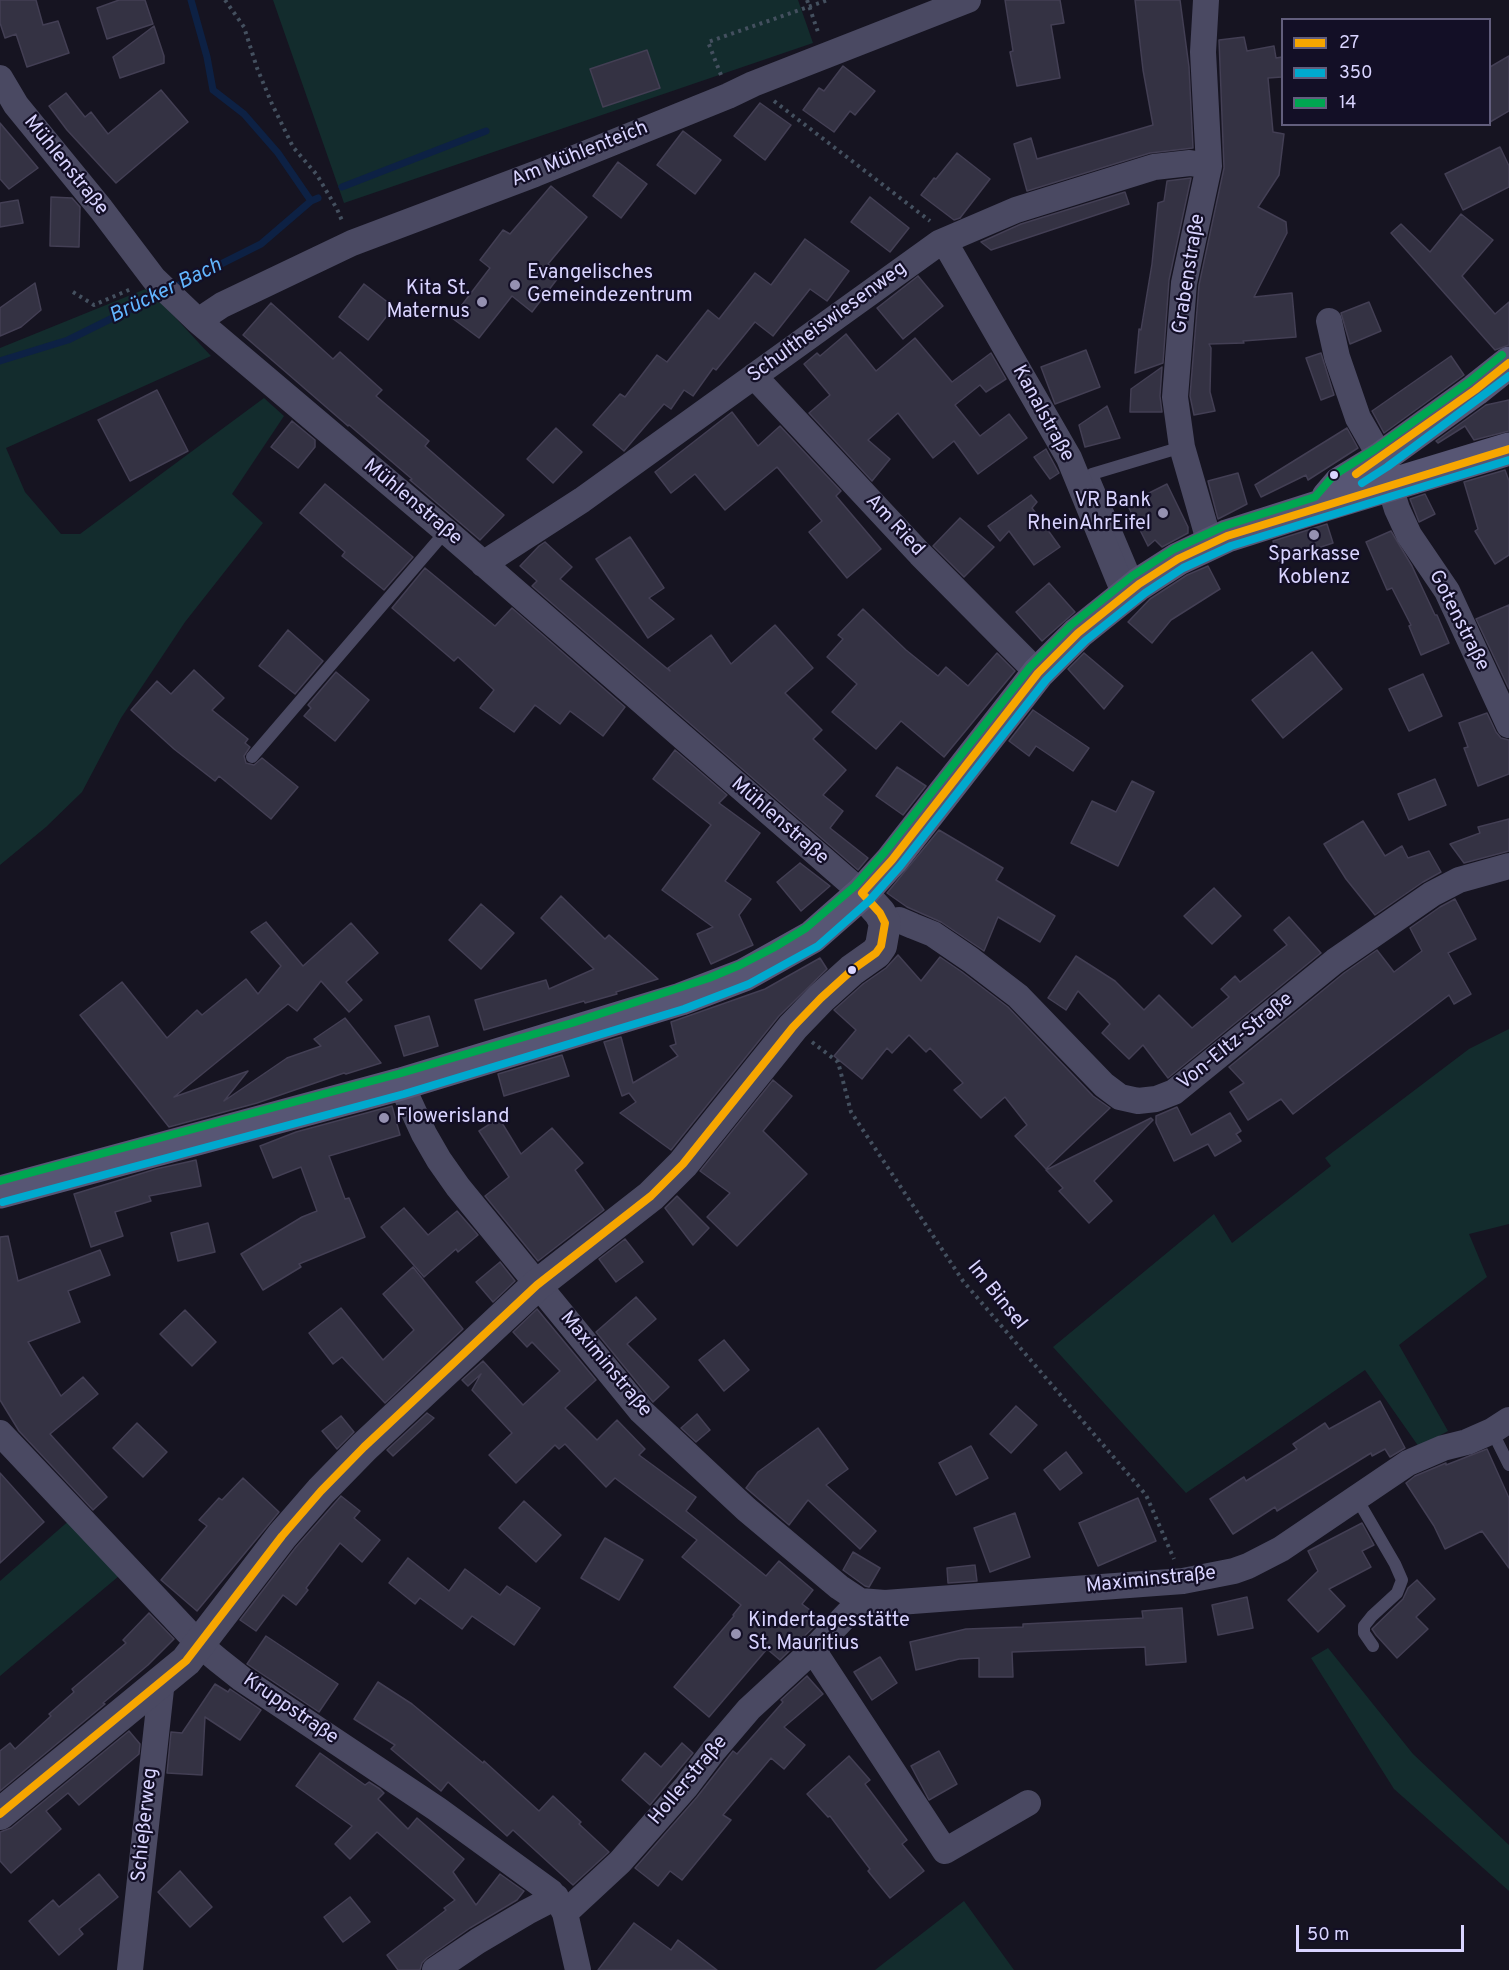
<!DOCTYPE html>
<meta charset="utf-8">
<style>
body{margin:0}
#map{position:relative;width:1509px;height:1970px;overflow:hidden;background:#161421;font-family:Overpass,sans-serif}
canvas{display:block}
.legend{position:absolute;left:1281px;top:18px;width:210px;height:108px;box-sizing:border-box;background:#130f26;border:2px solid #625e7d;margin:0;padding:8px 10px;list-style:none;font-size:18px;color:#d9d4ff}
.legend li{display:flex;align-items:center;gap:12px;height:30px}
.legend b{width:30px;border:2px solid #625e7d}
.scale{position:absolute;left:1296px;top:1925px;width:168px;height:27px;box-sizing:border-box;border:3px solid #d9d4ff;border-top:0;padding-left:8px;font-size:18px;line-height:21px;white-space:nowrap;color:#d9d4ff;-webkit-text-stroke:4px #130f26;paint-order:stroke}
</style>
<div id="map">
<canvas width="1509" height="1970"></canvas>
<ul class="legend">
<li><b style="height:8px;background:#f7a600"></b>27</li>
<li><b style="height:8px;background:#00a9ce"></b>350</li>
<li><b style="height:8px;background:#00a651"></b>14</li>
</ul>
<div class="scale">50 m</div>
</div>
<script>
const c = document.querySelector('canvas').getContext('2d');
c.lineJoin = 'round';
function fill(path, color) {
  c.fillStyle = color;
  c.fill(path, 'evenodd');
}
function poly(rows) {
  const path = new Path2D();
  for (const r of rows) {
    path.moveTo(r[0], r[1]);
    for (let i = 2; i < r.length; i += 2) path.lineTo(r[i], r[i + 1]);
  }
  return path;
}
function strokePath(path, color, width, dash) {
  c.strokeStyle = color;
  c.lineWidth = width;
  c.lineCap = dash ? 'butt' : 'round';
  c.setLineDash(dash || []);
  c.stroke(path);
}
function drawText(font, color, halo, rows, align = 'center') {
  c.font = font + ' Overpass,sans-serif';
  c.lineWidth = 4.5;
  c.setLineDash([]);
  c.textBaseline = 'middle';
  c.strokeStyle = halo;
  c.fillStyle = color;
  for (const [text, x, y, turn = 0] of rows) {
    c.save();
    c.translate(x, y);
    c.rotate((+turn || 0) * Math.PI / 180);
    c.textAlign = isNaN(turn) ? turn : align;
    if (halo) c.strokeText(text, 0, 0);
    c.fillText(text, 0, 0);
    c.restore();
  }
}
fill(poly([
 [273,0,798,0,813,43,344,203],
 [148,288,211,356,6,448,25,492,61,534,80,534,264,398,284,416,232,494,263,523,185,622,121,718,82,792,46,827,0,865,0,348],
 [1509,1029,1509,1224,1469,1234,1487,1277,1399,1345,1448,1431,1419,1447,1365,1370,1186,1493,1053,1347,1214,1214,1232,1243,1331,1166,1325,1158,1469,1049],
 [72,1518,119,1576,0,1676,0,1581],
 [1328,1648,1413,1754,1509,1845,1509,1891,1394,1789,1311,1658],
 [964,1901,1014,1970,875,1970]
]), '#132c2d');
strokePath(poly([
 [191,0,207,57,213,90,244,114,278,153,311,201],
 [342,187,486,131],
 [171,289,261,244,311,201,318,198],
 [0,361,68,340,161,294]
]), '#0d2144', 7);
const building = poly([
 [0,0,36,0,43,25,58,21,69,53,27,67,16,34,5,38,0,23,0,0],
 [119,0,145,0,153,24,107,39,97,8,119,0],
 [1005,0,1060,0,1064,23,1051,25,1060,78,1017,86,1010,52,1013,51,1005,0],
 [1135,0,1180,0,1189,67,1193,148,1150,153,1027,191,1014,144,1031,138,1037,159,1153,125,1143,70,1135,0],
 [154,26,164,56,164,63,120,78,113,57,154,26],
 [1244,37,1247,51,1274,46,1276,58,1282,57,1282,77,1268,78,1273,132,1284,134,1279,175,1258,207,1286,222,1287,233,1254,297,1292,293,1296,337,1243,341,1244,343,1209,344,1211,348,1210,392,1215,411,1194,415,1190,396,1199,285,1224,168,1219,40,1244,37],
 [647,50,660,88,603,107,590,69,647,50],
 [1509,56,1509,111,1490,122,1490,67,1509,56],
 [843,66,875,91,855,115,850,111,834,132,803,110,819,88,824,91,843,66],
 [161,90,188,122,116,183,67,130,49,106,66,93,85,117,91,112,108,134,161,90],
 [760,103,791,125,765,160,734,136,760,103],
 [0,123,38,168,9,189,0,179,0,123],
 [683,131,721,160,695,194,657,165,683,131],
 [1500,147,1509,166,1509,187,1463,210,1445,174,1500,147],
 [957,153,990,179,960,218,954,220,921,195,934,178,936,179,957,153],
 [618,162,647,184,621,218,593,196,618,162],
 [1191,178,1169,280,1163,363,1135,373,1139,329,1141,330,1152,264,1158,203,1164,201,1167,181,1191,178],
 [551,186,587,217,548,264,561,274,532,312,512,296,479,338,452,318,490,268,480,260,503,230,510,234,551,186],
 [1125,192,1129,204,991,250,981,242,1021,224,1125,192],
 [51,197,72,198,80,207,79,247,50,246,51,197],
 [870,197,909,228,890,252,851,222,870,197],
 [18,200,23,223,0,227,0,203,18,200],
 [1461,214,1493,240,1462,276,1495,314,1509,302,1509,345,1495,350,1391,233,1401,224,1430,252,1461,214],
 [805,239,849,271,827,301,810,289,773,336,755,322,716,370,713,368,693,396,684,390,671,409,664,404,624,451,593,425,620,394,625,397,657,355,667,362,708,310,719,319,755,273,771,285,805,239],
 [918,276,943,306,903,339,877,308,918,276],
 [35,283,41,310,21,327,0,336,0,308,35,283],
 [364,284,394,307,368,340,339,317,364,284],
 [1369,302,1381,331,1350,344,1341,313,1369,302],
 [271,303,333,359,340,352,382,390,376,396,429,441,425,446,504,515,480,540,410,480,412,479,349,425,348,426,243,335,271,303],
 [846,334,876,371,915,338,952,382,991,353,1006,379,986,392,980,385,955,405,980,436,1009,414,1027,438,978,474,954,441,933,458,898,413,868,440,890,459,872,481,809,413,830,395,804,364,817,353,820,356,846,334],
 [1086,350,1100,387,1055,404,1041,367,1086,350],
 [1321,353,1334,395,1321,400,1306,358,1321,353],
 [1451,356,1464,375,1384,433,1372,411,1451,356],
 [1162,367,1160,396,1162,412,1130,412,1131,389,1162,367],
 [157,390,188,451,130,481,98,420,157,390],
 [1509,400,1509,431,1474,440,1465,426,1438,443,1436,441,1486,405,1509,400],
 [1107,406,1120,438,1085,447,1079,425,1107,406],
 [732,412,758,446,780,426,841,491,836,496,881,549,847,578,809,532,822,521,777,467,725,510,695,474,671,493,655,472,732,412],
 [292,421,315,440,315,447,298,468,271,447,292,421],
 [556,428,582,452,553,483,527,459,556,428],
 [1347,428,1358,448,1308,480,1306,475,1261,497,1255,485,1347,428],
 [1046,449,1059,473,1050,479,1034,457,1046,449],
 [1505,470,1509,481,1509,555,1495,564,1475,531,1478,529,1464,482,1505,470],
 [1238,473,1247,504,1218,519,1208,481,1238,473],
 [325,484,413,557,384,590,342,556,345,552,300,513,325,484],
 [1167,484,1188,527,1188,533,1162,547,1155,540,1148,546,1127,504,1167,484],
 [1425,494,1435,514,1419,522,1410,499,1425,494],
 [1031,495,1037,502,1032,508,1060,547,1034,565,1009,531,1000,541,988,526,1031,495],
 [960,518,994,547,964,577,933,546,960,518],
 [1327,524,1333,543,1279,561,1273,541,1327,524],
 [1391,531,1412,566,1435,615,1437,615,1449,643,1421,655,1409,626,1411,625,1392,588,1387,590,1366,542,1391,531],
 [630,537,664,588,649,598,674,619,648,638,596,559,630,537],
 [545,542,572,567,560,579,670,671,668,668,711,635,731,664,775,625,813,668,785,693,822,730,813,739,846,770,823,795,843,811,830,828,868,858,858,870,532,586,537,581,520,566,539,546,545,542],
 [1208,566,1220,589,1171,620,1152,643,1128,622,1150,599,1187,575,1208,566],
 [425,568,495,626,512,608,625,707,603,736,570,711,560,724,535,705,514,732,480,708,494,690,458,657,454,661,392,608,425,568],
 [1049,583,1075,612,1042,641,1016,612,1049,583],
 [1509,605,1509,689,1476,619,1509,605],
 [863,609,906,650,938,676,946,667,968,686,997,653,1015,671,944,757,901,721,876,749,832,712,857,684,827,657,843,639,838,635,863,609],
 [288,630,323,661,295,694,259,666,288,630],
 [1312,652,1342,689,1283,738,1252,700,1312,652],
 [1084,653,1123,686,1104,709,1068,669,1084,653],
 [194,670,224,698,212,710,248,739,245,743,250,747,244,756,246,763,254,765,262,758,298,787,271,819,219,776,215,781,174,749,131,710,157,681,171,694,194,670],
 [336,672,369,700,335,741,304,716,311,708,308,705,336,672],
 [1423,674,1442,716,1409,731,1389,689,1423,674],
 [1033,710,1089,748,1073,771,1036,746,1029,756,1009,741,1033,710],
 [1487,713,1496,732,1501,738,1509,740,1509,774,1478,786,1464,748,1468,747,1459,723,1487,713],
 [675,750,727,795,719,803,760,833,725,881,751,899,739,915,753,945,711,964,697,934,713,927,662,890,711,825,653,779,675,750],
 [897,767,926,786,903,815,876,796,897,767],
 [1435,779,1446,805,1409,820,1398,794,1435,779],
 [1132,781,1154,792,1118,866,1071,843,1092,801,1116,812,1132,781],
 [1509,819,1509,851,1464,863,1450,844,1480,833,1478,827,1509,819],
 [1363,821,1385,856,1402,846,1408,858,1429,851,1441,872,1423,882,1375,915,1346,879,1324,844,1363,821],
 [939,830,1003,868,996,880,1055,916,1040,942,998,917,984,951,941,922,907,907,887,893,939,830],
 [800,863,830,886,801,911,777,882,800,863],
 [1214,888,1241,916,1212,944,1184,916,1214,888],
 [561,896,605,939,609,935,658,979,616,992,617,994,585,1003,584,1001,484,1030,475,1000,546,980,549,989,594,969,541,918,561,896],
 [1455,899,1476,939,1448,953,1471,994,1454,1004,1449,995,1293,1114,1281,1099,1248,1120,1230,1092,1244,1083,1229,1067,1344,973,1377,950,1394,972,1422,951,1410,928,1440,907,1455,899],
 [481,904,514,933,481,969,449,940,481,904],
 [1289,917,1321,953,1168,1078,1143,1045,1129,1059,1102,1033,1110,1024,1078,991,1066,1010,1048,998,1076,956,1115,981,1144,1010,1159,995,1192,1028,1229,997,1221,989,1235,976,1240,982,1287,945,1274,930,1289,917],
 [266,922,303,966,351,923,378,953,346,982,362,1000,349,1012,321,981,297,1011,288,1004,174,1097,248,1071,224,1101,287,1058,321,1046,314,1039,345,1018,381,1063,346,1074,344,1073,257,1103,169,1127,80,1015,122,982,167,1038,197,1010,202,1015,246,979,258,994,281,966,251,932,266,922],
 [898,955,921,981,940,957,962,972,1008,1007,1093,1096,1110,1108,1046,1169,1015,1136,1027,1125,1005,1097,981,1118,954,1090,963,1083,930,1048,926,1052,909,1035,892,1053,887,1048,862,1079,834,1056,856,1030,834,1010,863,984,886,968,898,955],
 [820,958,827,969,779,1016,671,1150,620,1113,636,1102,629,1093,622,1096,604,1042,621,1037,633,1083,678,1056,670,1046,676,1044,671,1022,765,989,820,958],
 [429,1016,438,1046,404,1056,395,1026,429,1016],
 [562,1055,569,1076,504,1096,498,1074,562,1055],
 [773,1080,792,1096,763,1131,807,1174,737,1246,707,1217,730,1193,700,1171,773,1080],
 [392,1106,400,1135,329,1156,345,1199,349,1198,365,1237,299,1264,301,1267,263,1290,241,1254,302,1217,317,1211,301,1167,273,1178,260,1146,296,1132,392,1106],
 [1177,1107,1191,1135,1230,1113,1241,1131,1236,1134,1241,1141,1215,1156,1208,1144,1174,1161,1156,1123,1156,1116,1177,1107],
 [499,1118,521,1154,552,1128,583,1163,575,1170,604,1210,538,1261,485,1196,509,1177,479,1131,499,1118],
 [1151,1118,1153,1120,1094,1181,1112,1201,1089,1223,1059,1191,1063,1188,1046,1170,1151,1118],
 [196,1160,201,1186,149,1196,151,1201,115,1212,123,1236,91,1247,74,1194,156,1169,196,1160],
 [677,1196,709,1228,693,1245,665,1208,677,1196],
 [404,1208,428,1235,457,1211,478,1235,458,1252,456,1249,424,1277,381,1227,404,1208],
 [208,1223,215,1252,178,1261,171,1233,208,1223],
 [8,1236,18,1281,100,1250,110,1275,68,1291,80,1322,28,1342,61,1396,83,1377,98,1394,50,1434,107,1497,93,1510,19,1431,0,1400,0,1237,8,1236],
 [625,1239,643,1262,616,1282,599,1259,625,1239],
 [500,1262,515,1281,493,1302,476,1282,500,1262],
 [413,1267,463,1329,385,1403,342,1357,333,1364,309,1333,341,1308,383,1360,414,1330,383,1294,413,1267],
 [636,1297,656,1319,627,1344,669,1387,653,1402,596,1332,636,1297],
 [537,1309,596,1380,565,1408,597,1440,617,1420,645,1449,639,1455,696,1497,686,1511,766,1576,779,1561,813,1590,802,1604,822,1619,780,1660,767,1649,709,1717,674,1687,734,1616,733,1615,741,1605,682,1557,697,1540,615,1478,606,1487,565,1444,559,1449,555,1445,516,1483,489,1455,512,1433,472,1390,481,1374,468,1386,462,1380,483,1361,523,1405,560,1371,532,1342,527,1347,513,1332,537,1309],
 [185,1310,216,1342,192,1366,160,1334,185,1310],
 [724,1340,749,1370,724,1391,699,1360,724,1340],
 [1380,1401,1405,1448,1390,1457,1385,1449,1372,1456,1371,1453,1277,1511,1275,1507,1233,1534,1210,1499,1244,1477,1246,1481,1297,1449,1293,1444,1325,1423,1329,1429,1380,1401],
 [1016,1406,1037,1425,1011,1453,990,1434,1016,1406],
 [427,1413,434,1418,393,1456,387,1450,427,1413],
 [697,1414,710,1430,696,1442,681,1428,697,1414],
 [341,1416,354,1432,337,1449,322,1431,341,1416],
 [137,1423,167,1452,143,1477,113,1448,137,1423],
 [818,1428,848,1469,826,1485,876,1531,860,1549,808,1500,789,1525,746,1488,758,1472,818,1428],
 [971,1446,988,1478,956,1495,939,1463,971,1446],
 [1487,1449,1509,1498,1509,1568,1482,1531,1445,1549,1434,1526,1406,1483,1415,1476,1446,1463,1446,1465,1487,1449],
 [1066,1452,1082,1473,1060,1490,1044,1470,1066,1452],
 [0,1473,44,1522,0,1563,0,1473],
 [243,1478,279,1512,197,1611,161,1580,207,1526,199,1520,219,1498,222,1500,243,1478],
 [341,1496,360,1511,354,1518,380,1540,362,1562,340,1543,306,1588,308,1590,296,1605,283,1595,256,1631,240,1620,296,1547,341,1496],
 [1138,1498,1156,1541,1098,1566,1079,1523,1138,1498],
 [524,1501,561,1535,536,1562,499,1528,524,1501],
 [1015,1513,1030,1557,990,1572,974,1528,1015,1513],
 [1362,1523,1374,1545,1362,1551,1371,1567,1329,1589,1345,1606,1318,1632,1288,1600,1318,1571,1308,1551,1362,1523],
 [605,1538,643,1560,619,1600,581,1578,605,1538],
 [853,1552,880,1568,869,1587,865,1586,843,1570,853,1552],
 [408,1558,449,1591,465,1569,500,1595,507,1586,540,1608,514,1645,472,1616,462,1629,420,1598,415,1604,389,1583,408,1558],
 [975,1565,977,1581,948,1583,947,1568,975,1565],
 [1417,1580,1435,1599,1416,1617,1428,1629,1397,1658,1376,1635,1372,1629,1403,1599,1408,1588,1417,1580],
 [1247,1597,1253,1628,1218,1635,1212,1605,1247,1597],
 [1182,1608,1186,1662,1146,1665,1145,1647,1012,1652,1013,1677,979,1677,979,1658,959,1659,916,1670,910,1642,966,1629,1023,1627,1023,1624,1143,1618,1142,1611,1182,1608],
 [149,1613,174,1639,148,1665,103,1703,105,1704,0,1791,0,1751,10,1743,15,1749,51,1716,49,1714,74,1692,72,1689,126,1643,123,1640,149,1613],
 [266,1636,338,1684,319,1712,247,1664,266,1636],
 [880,1657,897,1683,872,1700,854,1672,880,1657],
 [807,1676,823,1694,784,1727,805,1745,784,1769,771,1758,723,1815,731,1820,682,1880,670,1871,658,1886,635,1868,697,1797,733,1751,737,1754,783,1702,781,1700,807,1676],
 [378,1682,412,1704,483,1763,484,1761,539,1811,553,1796,581,1822,579,1824,609,1852,573,1885,513,1830,507,1836,448,1782,441,1791,391,1749,395,1745,354,1719,378,1682],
 [215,1684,228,1692,230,1689,261,1710,240,1740,205,1717,202,1775,167,1773,171,1732,182,1733,215,1684],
 [129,1731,140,1744,139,1754,79,1805,68,1793,46,1811,61,1829,11,1873,0,1861,0,1832,11,1828,129,1731],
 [682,1743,693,1753,650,1805,622,1780,645,1753,661,1767,682,1743],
 [939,1751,957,1784,929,1800,911,1766,939,1751],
 [320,1753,365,1785,369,1782,380,1789,384,1793,378,1799,408,1829,417,1818,464,1859,453,1872,476,1905,500,1874,524,1891,517,1900,470,1928,427,1958,422,1963,420,1970,398,1970,387,1955,446,1910,444,1908,455,1900,377,1832,350,1859,335,1844,352,1826,296,1786,320,1753],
 [849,1756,870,1780,865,1784,907,1840,902,1844,924,1871,890,1898,868,1871,870,1869,830,1816,828,1817,807,1794,849,1756],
 [180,1871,212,1907,190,1927,158,1892,180,1871],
 [99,1874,118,1897,79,1929,83,1934,59,1955,29,1921,53,1900,59,1907,99,1874],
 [350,1897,370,1922,343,1942,324,1917,350,1897],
 [634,1923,671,1950,678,1940,717,1970,598,1970,634,1923]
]);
fill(building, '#343243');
strokePath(building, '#433f54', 1.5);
strokePath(poly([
 [225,0,244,27,257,68,272,104,293,147,317,175,337,209,343,223],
 [807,0,819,35],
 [721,75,708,42,828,0],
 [774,101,930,221],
 [73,292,94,305,131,289],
 [812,1042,838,1062,851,1112,963,1281,1146,1495,1174,1559]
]), '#44505f', 4, [3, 4.5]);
strokePath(poly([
 [1138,583,1092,474,1182,447],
 [252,757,446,531],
 [1492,1431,1509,1465],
 [1356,1497,1395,1564,1402,1580,1397,1593,1372,1616,1364,1626,1364,1633,1373,1646]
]), '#4a4962', 12);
strokePath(poly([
 [1206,0,1203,52,1209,166,1184,283,1175,397,1182,447,1210,544],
 [0,78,16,105,101,209,154,279,198,321,446,531,862,893],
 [944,241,1069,458,1125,595],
 [198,321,222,305,352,243,535,174,728,96,753,84,968,0],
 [1329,321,1337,357,1358,418,1381,458,1397,509,1409,535,1447,591,1509,725],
 [754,376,920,554,1038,673],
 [483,564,582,500,939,243,1016,210,1154,167,1190,163,1209,166],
 [885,923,899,920,913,926,933,934,971,960,1018,996,1104,1085,1120,1097,1138,1101,1156,1099,1174,1092,1335,961,1432,894,1459,880,1509,866],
 [401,1084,424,1134,439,1160,458,1187,641,1411,746,1509,839,1587,860,1601,885,1603,1183,1581,1234,1571,1248,1566,1281,1549,1408,1463,1443,1448,1467,1442,1492,1431,1509,1420],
 [0,1433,199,1644,218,1660,242,1679,437,1809,551,1892,559,1902,565,1913,578,1970],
 [860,1601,813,1650,945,1851,1028,1803],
 [565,1913,620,1862,686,1787,714,1750,749,1709,813,1650],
 [130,1970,162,1680],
 [435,1970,478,1941,527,1912,556,1897]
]), '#4a4962', 26);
strokePath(poly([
 [0,1814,186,1661,282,1536,321,1491,364,1447,537,1285,651,1196,683,1164,793,1027,821,998,852,970,876,953,881,946,885,923,880,913,862,893]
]), '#4a4962', 32);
strokePath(poly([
 [1328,497,1340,483,1381,458,1475,390,1509,363],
 [0,1192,401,1084,681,999,744,975,812,937,862,893,892,860,1038,673,1078,633,1139,584,1178,559,1227,536,1321,506,1509,449]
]), '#575674', 33);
strokePath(poly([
 [1356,474,1475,390,1509,363],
 [862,893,892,860,1038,673,1078,633,1139,584,1178,559,1227,536,1509,449],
 [0,1814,186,1661,282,1536,321,1491,364,1447,537,1285,651,1196,683,1164,793,1027,821,998,852,970,876,953,881,946,885,923,880,913,862,893]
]), '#f7a600', 8);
strokePath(poly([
 [1362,483,1387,467,1509,376],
 [3,1202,404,1094,684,1009,749,984,818,946,870,900,900,866,1046,680,1085,641,1145,593,1183,568,1231,546,1509,460]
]), '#00a9ce', 8);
strokePath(poly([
 [0,1181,398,1074,572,1023,709,978,740,965,773,948,806,928,855,886,884,853,1030,667,1071,625,1132,576,1174,549,1224,526,1315,497,1334,475,1375,449,1469,382,1502,355]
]), '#00a651', 8);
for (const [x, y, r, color] of [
 [515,285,6,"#9591b1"],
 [482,302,6,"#9591b1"],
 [1334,475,5,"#d9d4ff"],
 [1163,513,6,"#9591b1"],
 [1314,535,6,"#9591b1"],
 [852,970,5,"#d9d4ff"],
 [384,1118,6,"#9591b1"],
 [736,1634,6,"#9591b1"]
]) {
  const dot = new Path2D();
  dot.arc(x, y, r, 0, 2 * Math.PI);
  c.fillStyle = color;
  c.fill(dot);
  strokePath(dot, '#130f26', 2);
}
drawText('20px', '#d9d4ff', '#130f26', [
 ["Am Mühlenteich",580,155,-22],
 ["Mühlenstraße",65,166,51],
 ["Grabenstraße",1190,274,-81],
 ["Schultheiswiesenweg",828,323,-36],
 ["Kanalstraße",1042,414,61],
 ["Mühlenstraße",412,503,40],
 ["Am Ried",894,526,47],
 ["Gotenstraße",1458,621,63],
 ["Mühlenstraße",779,822,41],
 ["Von-Eltz-Straße",1236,1042,-39],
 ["Im Binsel",996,1296,51],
 ["Maximinstraße",605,1365,50],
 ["Maximinstraße",1151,1581,-6],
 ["Kruppstraße",290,1710,34],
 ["Hollerstraße",689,1781,-50],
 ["Schießerweg",146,1825,-84]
]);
drawText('20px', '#d9d4ff', '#130f26', [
 ["Evangelisches",527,274],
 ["Gemeindezentrum",527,297],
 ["Kita St.",470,290,"right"],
 ["Maternus",470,313,"right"],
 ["VR Bank",1151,502,"right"],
 ["RheinAhrEifel",1151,525,"right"],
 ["Sparkasse",1314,556,"center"],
 ["Koblenz",1314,579,"center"],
 ["Flowerisland",396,1118],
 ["Kindertagesstätte",748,1622],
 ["St. Mauritius",748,1645]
], 'left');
drawText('italic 21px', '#62b6ff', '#130f26', [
 ["Brücker Bach",166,292,-26]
]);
</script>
